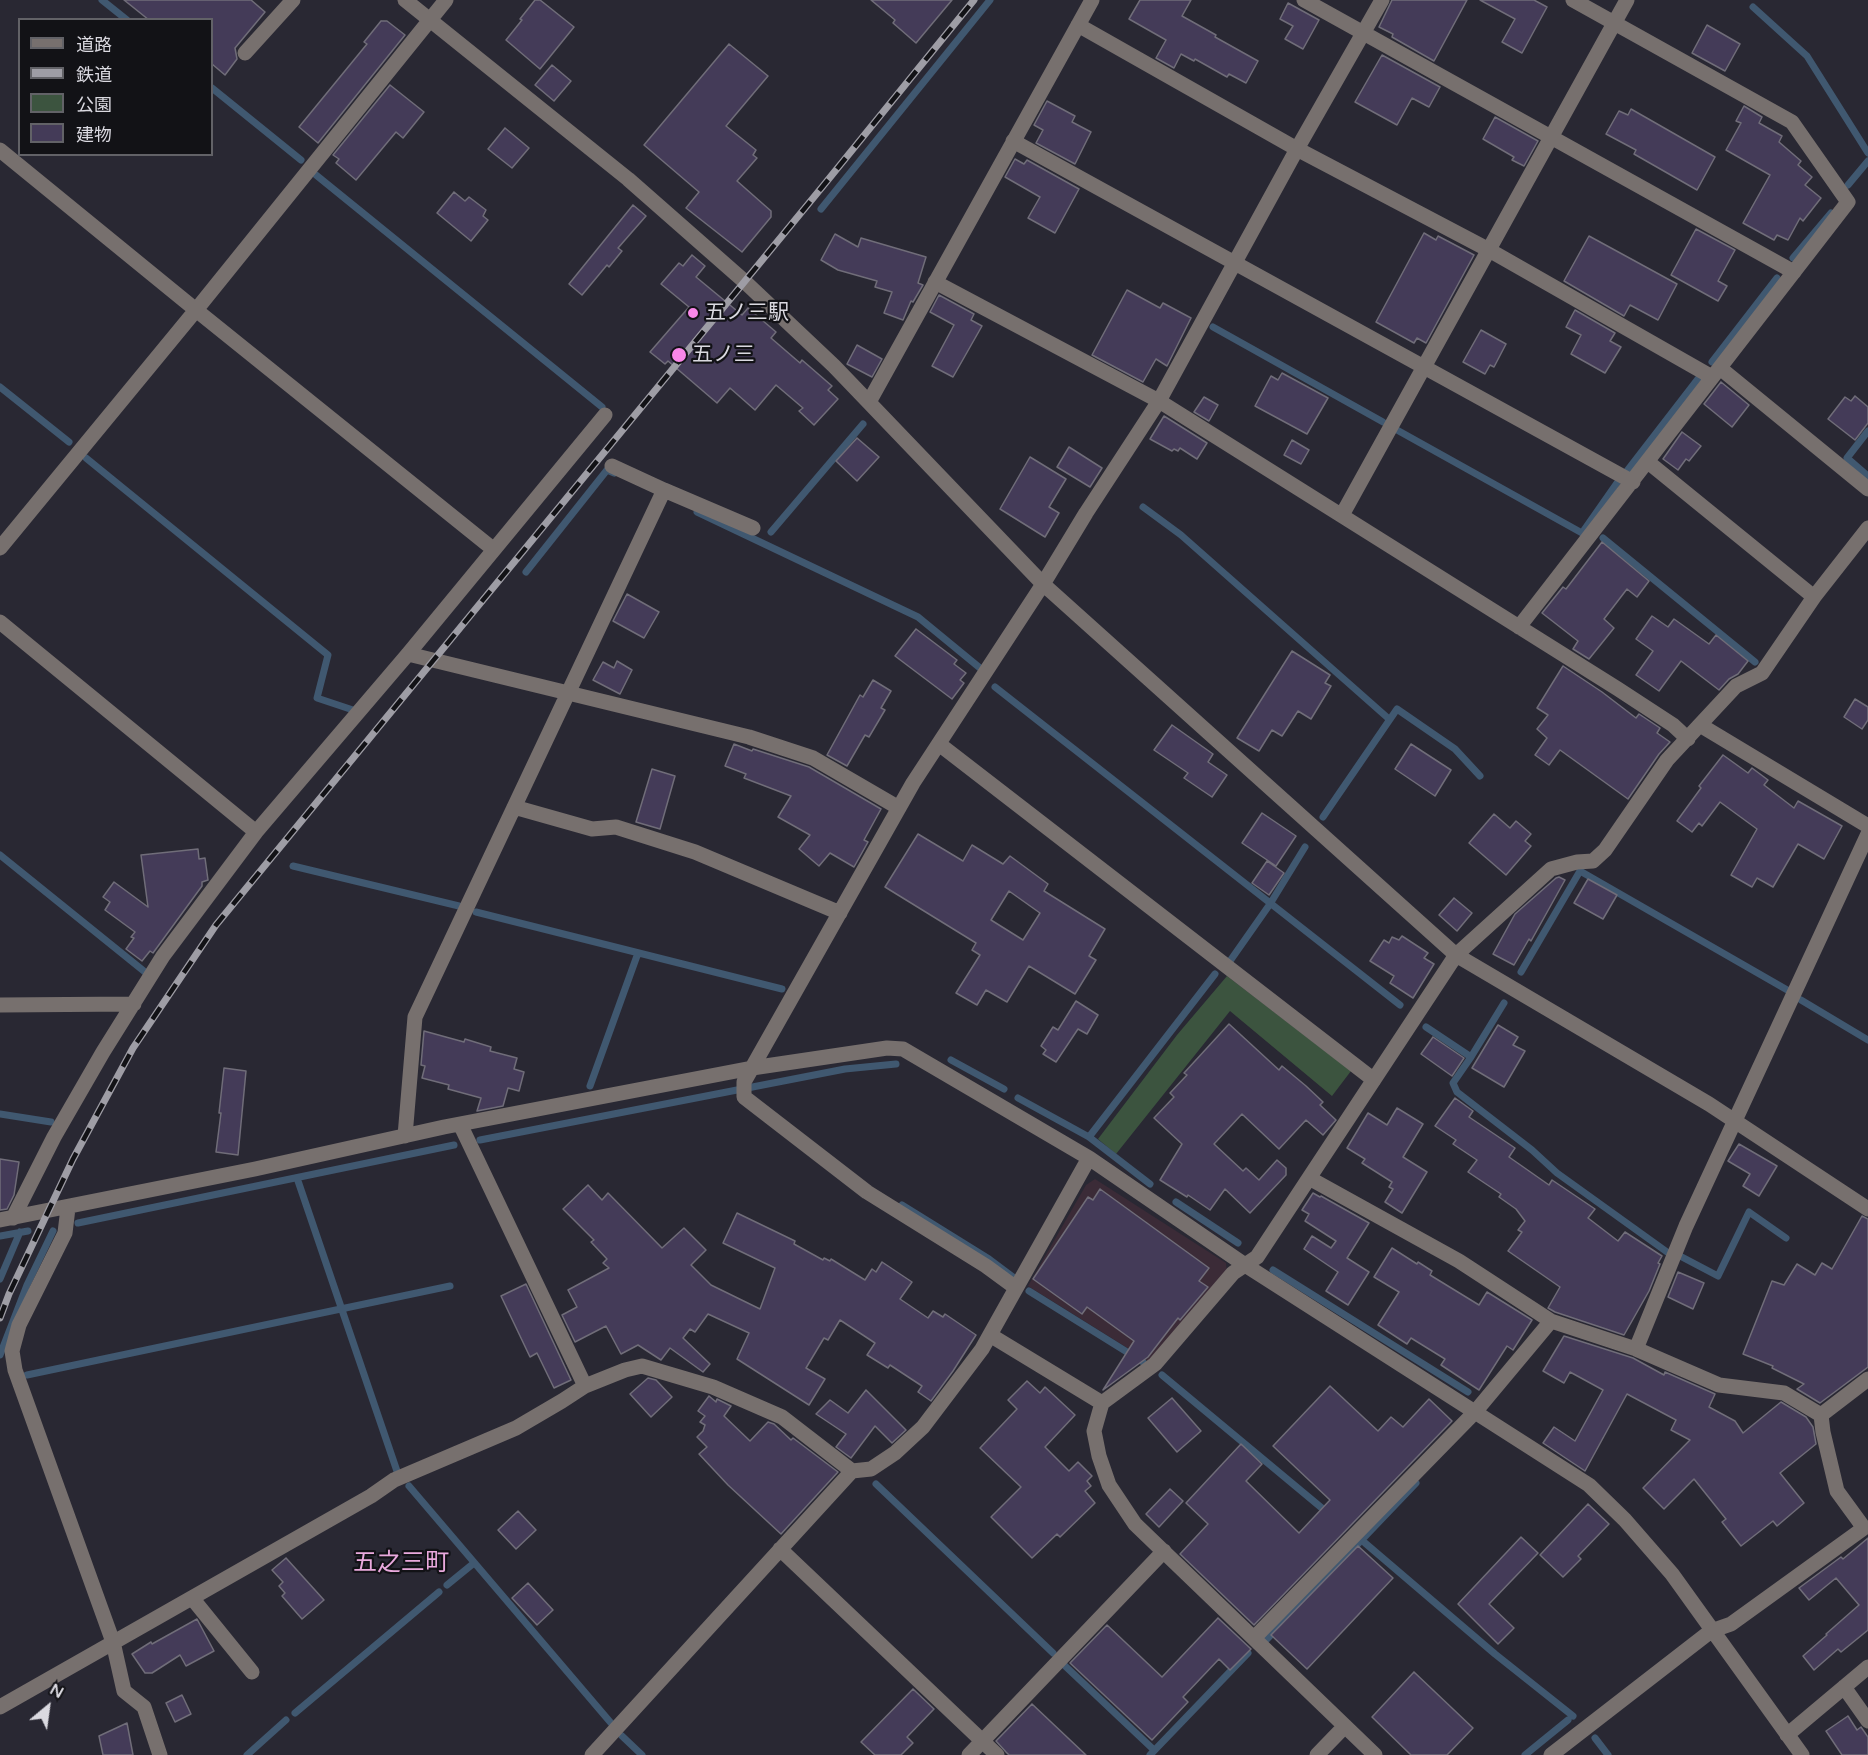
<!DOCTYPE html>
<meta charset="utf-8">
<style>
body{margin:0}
#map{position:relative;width:1868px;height:1755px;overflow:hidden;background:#292833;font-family:"Varela Round","Noto Sans JP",sans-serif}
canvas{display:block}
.legend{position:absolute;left:18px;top:18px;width:195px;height:138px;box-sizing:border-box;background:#121216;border:2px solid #626267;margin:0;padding:8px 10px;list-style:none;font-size:18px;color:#dad9e0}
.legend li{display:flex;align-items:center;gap:12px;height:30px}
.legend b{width:30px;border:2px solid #626267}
.north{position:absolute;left:18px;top:1677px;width:60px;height:60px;-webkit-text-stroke:4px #121216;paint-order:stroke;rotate:29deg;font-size:16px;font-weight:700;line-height:24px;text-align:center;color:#dad9e0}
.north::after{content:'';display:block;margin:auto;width:21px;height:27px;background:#dad9e0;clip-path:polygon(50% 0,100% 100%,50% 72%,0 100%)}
</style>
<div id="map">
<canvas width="1868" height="1755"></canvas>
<ul class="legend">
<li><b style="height:8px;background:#77706e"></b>道路</li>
<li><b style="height:8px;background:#9e9da5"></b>鉄道</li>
<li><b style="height:16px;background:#3c543f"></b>公園</li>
<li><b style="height:16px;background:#443b58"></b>建物</li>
</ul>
<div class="north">N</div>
</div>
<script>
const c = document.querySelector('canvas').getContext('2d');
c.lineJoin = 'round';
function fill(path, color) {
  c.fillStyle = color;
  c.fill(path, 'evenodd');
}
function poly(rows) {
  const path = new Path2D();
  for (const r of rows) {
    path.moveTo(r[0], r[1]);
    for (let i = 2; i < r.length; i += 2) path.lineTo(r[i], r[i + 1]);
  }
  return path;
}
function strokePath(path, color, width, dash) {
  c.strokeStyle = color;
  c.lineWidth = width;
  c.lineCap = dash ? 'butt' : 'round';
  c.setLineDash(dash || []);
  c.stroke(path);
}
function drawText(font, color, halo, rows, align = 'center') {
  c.font = font + ' "Varela Round","Noto Sans JP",sans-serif';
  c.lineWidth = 4.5;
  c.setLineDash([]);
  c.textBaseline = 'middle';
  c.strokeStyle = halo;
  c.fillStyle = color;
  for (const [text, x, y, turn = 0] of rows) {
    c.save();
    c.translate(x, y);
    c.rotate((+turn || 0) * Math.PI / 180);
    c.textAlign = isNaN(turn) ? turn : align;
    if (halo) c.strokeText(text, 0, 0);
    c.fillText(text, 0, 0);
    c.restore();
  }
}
fill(poly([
 [1095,1179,1226,1263,1227,1273,1150,1362,1028,1286,1086,1185]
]), '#3b2b37');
fill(poly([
 [1227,976,1351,1071,1332,1096,1230,1011,1116,1154,1098,1139,1177,1035]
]), '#3c543f');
strokePath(poly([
 [102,0,127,20],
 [1753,7,1807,56,1868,153],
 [212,88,301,160],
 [316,175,602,407],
 [1848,185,1868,161],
 [821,209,990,0],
 [1793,258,1831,213],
 [1213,327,1383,422],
 [1712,362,1777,278],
 [0,387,69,442],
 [1397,430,1582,533,1617,483],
 [1868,431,1847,458,1868,476],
 [86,458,328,655,317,698,353,710],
 [1627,471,1698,379],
 [1143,507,1181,535,1389,719],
 [697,512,918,617,980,668],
 [771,532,863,424],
 [1603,538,1755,662],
 [526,572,607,470,614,473],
 [995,687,1400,1005],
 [1323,817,1397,709,1455,749,1480,776],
 [0,855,145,972],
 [293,866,459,906],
 [476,912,782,989],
 [1230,961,1270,904,1305,847],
 [1521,972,1580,871,1789,991],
 [1801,1000,1868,1040],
 [1504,1003,1471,1057,1453,1083,1457,1092,1532,1150,1557,1173,1667,1252],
 [1426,1027,1471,1057],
 [951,1060,1004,1089],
 [590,1086,638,953],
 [1018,1098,1089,1137],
 [0,1114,51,1122],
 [480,1140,845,1069,896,1064],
 [297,1178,399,1477],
 [1150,1184,1089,1137,1215,974],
 [1176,1202,1238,1243],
 [902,1205,989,1259,1013,1277],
 [78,1223,454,1145],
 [0,1236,28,1231],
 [1680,1256,1718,1276,1749,1212,1786,1238],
 [1273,1270,1468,1392],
 [0,1279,20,1232],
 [1029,1291,1143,1362],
 [0,1355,27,1285,53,1231],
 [27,1375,450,1286],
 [1162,1375,1329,1514],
 [876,1484,1053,1653],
 [409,1486,611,1723],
 [1365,1543,1495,1654,1573,1716],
 [447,1585,474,1563],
 [1267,1639,1416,1483],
 [1063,1664,1154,1750],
 [295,1713,439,1592],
 [622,1736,642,1755],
 [1595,1738,1608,1755],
 [247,1755,286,1720],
 [1150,1755,1248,1653],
 [1525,1755,1568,1720]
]), '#405870', 7);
const building = poly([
 [124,0,251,0,265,12,235,48,237,59,225,75,212,64,212,20,149,20,124,0],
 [535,0,540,0,574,27,540,69,506,40,522,20,520,19,535,0],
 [871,0,952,0,916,43,893,23,895,20,871,0],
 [1140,0,1191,0,1182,16,1216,35,1215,37,1258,61,1246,83,1229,74,1227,77,1195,59,1194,61,1181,54,1174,68,1156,58,1166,40,1129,19,1140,0],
 [1392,0,1467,0,1434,61,1392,37,1393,34,1379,27,1392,0],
 [1480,0,1534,0,1547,7,1522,53,1502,42,1515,19,1480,0],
 [1288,3,1319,20,1303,49,1285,39,1293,26,1280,19,1288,3],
 [381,21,387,21,405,35,318,143,299,127,367,44,364,42,381,21],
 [1707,25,1740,44,1725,71,1692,53,1707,25],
 [729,44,768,76,726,126,756,150,753,155,757,158,737,181,771,211,771,217,742,252,686,208,699,192,644,145,729,44],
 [1382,55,1440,87,1429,107,1412,98,1397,125,1355,102,1382,55],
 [552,65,571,81,554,101,535,85,552,65],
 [390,85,424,112,403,138,396,132,356,180,336,163,339,159,333,155,390,85],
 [1047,101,1075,116,1072,122,1091,132,1075,164,1036,143,1043,130,1034,125,1047,101],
 [1744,106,1762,117,1759,123,1782,136,1779,142,1801,161,1798,165,1812,177,1805,185,1821,198,1803,221,1800,218,1788,240,1777,235,1774,240,1743,223,1770,175,1726,150,1741,123,1736,121,1744,106],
 [1631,109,1715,157,1697,190,1634,154,1636,150,1606,134,1619,111,1628,115,1631,109],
 [1495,117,1538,141,1524,166,1512,160,1514,157,1483,139,1495,117],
 [505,128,529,148,512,168,488,149,505,128],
 [1015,159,1024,164,1027,160,1079,189,1055,233,1028,218,1040,197,1005,177,1015,159],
 [454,192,465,201,469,197,486,210,483,216,488,220,471,241,437,213,454,192],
 [633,205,646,216,618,248,622,251,609,267,607,265,582,295,569,284,633,205],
 [1696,229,1735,250,1718,281,1727,286,1718,301,1671,275,1696,229],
 [1424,233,1436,240,1438,236,1474,255,1426,343,1417,338,1414,343,1376,322,1424,233],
 [835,234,858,247,861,238,926,257,918,283,923,285,913,302,911,301,903,320,884,313,892,292,875,287,877,281,838,270,821,260,835,234],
 [1589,236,1677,284,1658,320,1630,305,1624,316,1564,281,1589,236],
 [692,255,705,266,696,277,742,315,748,308,776,332,771,338,800,363,802,360,832,386,828,390,838,399,814,425,799,411,803,408,776,385,755,410,730,388,717,403,668,361,665,364,650,352,689,307,661,284,679,263,683,266,692,255],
 [1127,290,1160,308,1163,303,1191,318,1167,366,1156,359,1143,382,1092,355,1127,290],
 [939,295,974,314,971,320,982,326,953,377,932,366,954,325,930,312,939,295],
 [1575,310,1615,333,1610,341,1621,347,1605,373,1571,354,1581,335,1566,327,1575,310],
 [1481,330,1506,344,1494,367,1490,365,1485,374,1463,362,1481,330],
 [857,345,882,359,872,377,847,364,857,345],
 [1282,373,1328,398,1307,434,1255,406,1271,376,1278,380,1282,373],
 [1721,382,1749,405,1732,427,1704,404,1721,382],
 [1855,396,1868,407,1868,423,1855,440,1828,419,1845,397,1851,401,1855,396],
 [1204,397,1218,405,1209,421,1194,412,1204,397],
 [1164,416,1207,443,1197,459,1180,448,1178,451,1174,449,1172,451,1150,439,1164,416],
 [1682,432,1701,446,1689,461,1686,459,1678,470,1663,459,1682,432],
 [857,438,879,457,857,481,836,461,857,438],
 [1292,440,1309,450,1301,464,1284,455,1292,440],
 [1069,447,1102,468,1090,487,1057,467,1069,447],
 [1030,457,1066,479,1049,507,1059,513,1045,537,1000,509,1030,457],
 [1602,542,1649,581,1637,597,1627,589,1604,619,1614,628,1589,659,1573,649,1578,641,1542,613,1563,587,1566,589,1602,542],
 [627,594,659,612,644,638,613,621,627,594],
 [1652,616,1668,627,1674,619,1709,644,1716,635,1748,661,1738,674,1729,679,1719,690,1681,661,1659,691,1636,675,1653,651,1636,639,1652,616],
 [916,629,957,660,954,664,966,673,960,680,964,683,952,699,895,656,916,629],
 [1292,651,1330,675,1325,683,1331,686,1311,719,1298,711,1282,736,1272,730,1259,751,1237,738,1292,651],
 [617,661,632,670,620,694,593,680,603,662,614,668,617,661],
 [1563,666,1602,692,1636,718,1639,714,1660,728,1657,733,1670,742,1659,754,1628,799,1560,750,1549,765,1535,755,1547,738,1537,729,1548,715,1537,708,1563,666],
 [873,680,891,691,881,708,885,710,869,737,865,735,847,766,827,755,860,695,863,697,873,680],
 [1855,699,1868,707,1868,720,1862,729,1844,717,1855,699],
 [1172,725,1213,754,1208,762,1227,775,1212,797,1184,778,1188,773,1154,750,1172,725],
 [734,744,752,751,753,749,809,767,881,809,864,840,868,842,854,867,830,853,819,866,799,849,810,835,778,817,791,796,744,778,746,774,725,766,734,744],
 [1411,744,1451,770,1435,796,1395,769,1411,744],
 [1723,755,1748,773,1752,768,1768,780,1764,785,1794,808,1798,801,1842,826,1824,859,1798,844,1773,887,1757,878,1752,887,1731,875,1757,829,1720,802,1702,826,1699,823,1692,832,1677,821,1701,788,1699,786,1723,755],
 [652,769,675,776,660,829,636,822,652,769],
 [1262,813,1296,836,1276,866,1242,843,1262,813],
 [1494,814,1510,828,1516,821,1531,834,1525,841,1531,846,1506,875,1469,843,1494,814],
 [918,834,963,861,972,845,1003,864,1010,856,1048,884,1044,891,1105,929,1089,956,1096,960,1075,994,1029,966,1007,1002,986,990,977,1005,956,993,980,955,972,950,976,943,885,887,918,834],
 [1009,891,1040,913,1023,940,991,920,1009,891],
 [198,849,199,859,205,858,208,880,202,882,202,886,153,953,150,951,142,961,126,949,134,938,131,937,135,932,105,910,110,902,103,897,114,882,148,907,141,855,198,849],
 [1267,861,1284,873,1269,895,1252,883,1267,861],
 [1559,877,1565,880,1531,941,1529,939,1514,965,1493,954,1515,914,1556,878,1559,877],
 [1588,879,1617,895,1603,919,1574,903,1588,879],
 [1454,898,1472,913,1457,931,1439,915,1454,898],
 [1402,936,1428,953,1424,958,1434,964,1413,998,1390,983,1394,976,1370,961,1384,940,1389,943,1392,937,1399,940,1402,936],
 [1076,1001,1098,1015,1087,1034,1078,1029,1056,1062,1043,1054,1046,1050,1041,1046,1053,1027,1058,1030,1076,1001],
 [1229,1024,1279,1070,1282,1066,1306,1086,1323,1102,1320,1105,1336,1120,1323,1135,1306,1120,1279,1149,1242,1114,1214,1144,1243,1171,1246,1168,1259,1180,1277,1160,1286,1168,1286,1175,1250,1213,1225,1189,1210,1210,1188,1195,1187,1197,1160,1180,1182,1144,1154,1118,1174,1097,1170,1093,1187,1075,1184,1073,1229,1024],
 [1498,1025,1518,1037,1513,1045,1525,1051,1504,1087,1472,1068,1498,1025],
 [424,1031,464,1042,465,1039,491,1047,490,1051,517,1058,514,1069,524,1072,519,1091,508,1088,503,1106,477,1111,481,1098,448,1089,449,1085,422,1078,425,1066,421,1065,424,1031],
 [1433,1037,1464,1058,1452,1076,1421,1054,1433,1037],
 [224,1068,246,1071,238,1155,216,1152,221,1113,219,1113,224,1068],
 [1455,1098,1473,1111,1469,1117,1515,1148,1509,1157,1549,1185,1552,1180,1595,1209,1588,1218,1618,1241,1625,1232,1662,1256,1658,1263,1660,1264,1649,1291,1624,1335,1555,1312,1548,1308,1560,1287,1508,1251,1522,1232,1518,1230,1525,1221,1516,1209,1499,1197,1501,1194,1468,1172,1477,1160,1453,1144,1456,1140,1435,1126,1455,1098],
 [1397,1108,1423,1124,1403,1157,1427,1172,1402,1213,1385,1202,1393,1189,1389,1187,1392,1182,1362,1163,1365,1159,1347,1148,1368,1113,1387,1125,1397,1108],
 [1739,1144,1777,1166,1759,1196,1743,1186,1750,1174,1728,1161,1739,1144],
 [0,1159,19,1162,14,1195,7,1209,0,1210,0,1159],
 [588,1185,602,1200,608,1193,662,1248,684,1228,706,1250,691,1265,711,1285,760,1309,775,1268,723,1243,737,1213,795,1241,794,1244,823,1260,824,1258,830,1261,831,1259,865,1280,872,1269,876,1272,882,1262,912,1282,900,1299,928,1318,933,1311,943,1317,945,1314,976,1335,953,1371,931,1401,918,1392,922,1386,890,1365,888,1368,867,1355,875,1343,840,1320,828,1340,824,1338,806,1368,825,1379,809,1405,737,1359,749,1333,708,1314,695,1332,690,1329,683,1338,710,1364,703,1372,670,1348,661,1360,638,1345,621,1354,606,1326,575,1342,562,1315,577,1307,568,1290,609,1268,603,1263,607,1259,591,1242,594,1240,563,1209,588,1185],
 [1100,1189,1209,1268,1199,1281,1208,1287,1180,1320,1178,1318,1148,1357,1103,1390,1134,1341,1087,1307,1082,1314,1033,1279,1088,1197,1093,1200,1100,1189],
 [1313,1193,1320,1197,1321,1196,1369,1223,1347,1258,1369,1272,1348,1305,1326,1291,1338,1272,1304,1249,1312,1236,1331,1248,1336,1241,1305,1221,1309,1214,1302,1210,1313,1193],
 [1862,1216,1868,1219,1868,1367,1820,1403,1797,1389,1804,1384,1772,1368,1773,1366,1743,1354,1772,1281,1784,1285,1797,1264,1815,1275,1822,1263,1832,1269,1862,1216],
 [1392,1248,1417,1264,1418,1262,1432,1271,1430,1275,1479,1305,1487,1292,1532,1320,1513,1350,1507,1346,1479,1390,1441,1365,1445,1359,1411,1338,1407,1344,1378,1325,1399,1292,1374,1277,1392,1248],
 [1678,1272,1704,1283,1693,1309,1668,1297,1678,1272],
 [526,1284,571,1380,554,1388,537,1353,530,1357,501,1296,526,1284],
 [1564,1336,1633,1358,1664,1375,1665,1372,1715,1394,1709,1407,1735,1421,1743,1433,1781,1402,1806,1417,1813,1427,1816,1444,1780,1473,1804,1503,1777,1526,1773,1521,1741,1546,1722,1522,1726,1519,1694,1479,1664,1509,1643,1488,1690,1440,1671,1430,1676,1420,1627,1394,1585,1471,1543,1443,1554,1427,1575,1441,1603,1390,1570,1372,1564,1383,1543,1371,1564,1336],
 [648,1378,656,1380,672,1397,651,1417,630,1394,648,1378],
 [1027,1381,1040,1393,1045,1387,1075,1415,1045,1447,1069,1471,1078,1462,1092,1476,1087,1481,1091,1486,1085,1491,1095,1503,1060,1537,1057,1534,1032,1558,991,1517,1021,1487,980,1448,1017,1409,1008,1400,1027,1381],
 [1330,1386,1378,1431,1391,1417,1403,1427,1429,1399,1452,1421,1254,1625,1180,1554,1208,1524,1186,1503,1241,1444,1262,1464,1246,1481,1299,1533,1330,1500,1273,1446,1330,1386],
 [866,1390,906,1430,892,1443,875,1426,851,1458,836,1447,846,1434,816,1414,830,1400,848,1413,866,1390],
 [709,1396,716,1402,717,1399,731,1406,724,1416,750,1441,768,1422,774,1424,791,1440,793,1438,838,1472,781,1534,728,1485,699,1454,707,1447,697,1437,703,1431,705,1425,700,1422,705,1416,698,1411,709,1396],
 [1172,1398,1201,1431,1177,1452,1148,1418,1172,1398],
 [1170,1489,1183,1501,1159,1527,1146,1514,1170,1489],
 [1588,1504,1609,1524,1578,1556,1581,1559,1563,1577,1540,1555,1588,1504],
 [518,1511,536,1530,516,1549,498,1530,518,1511],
 [1521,1537,1538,1553,1489,1604,1514,1628,1498,1644,1458,1604,1521,1537],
 [1868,1538,1868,1630,1841,1652,1838,1649,1814,1670,1803,1656,1827,1635,1826,1634,1859,1605,1836,1578,1809,1600,1799,1588,1841,1557,1843,1559,1868,1538],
 [1358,1546,1393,1578,1307,1669,1271,1635,1358,1546],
 [286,1558,324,1600,302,1619,282,1596,285,1593,279,1586,283,1582,272,1570,286,1558],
 [528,1583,553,1610,537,1625,512,1598,528,1583],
 [1218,1618,1251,1649,1230,1670,1219,1659,1183,1697,1188,1702,1152,1740,1070,1663,1107,1625,1162,1677,1218,1618],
 [197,1619,214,1651,186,1666,180,1655,152,1673,145,1673,132,1654,151,1642,152,1644,197,1619],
 [1414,1672,1473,1728,1447,1755,1411,1755,1372,1717,1414,1672],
 [913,1689,934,1709,907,1737,913,1743,901,1755,875,1755,861,1742,913,1689],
 [182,1695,191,1714,175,1722,166,1703,182,1695],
 [1032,1704,1086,1755,1009,1755,1006,1752,996,1741,1032,1704],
 [1848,1716,1857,1730,1861,1727,1868,1737,1868,1755,1842,1755,1826,1731,1848,1716],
 [127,1723,133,1755,103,1755,99,1736,127,1723]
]);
fill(building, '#443b58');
strokePath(building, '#706d79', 1.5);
strokePath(poly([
 [405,0,628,179,744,281,834,366,1043,584,1456,955,1709,1104,1868,1209],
 [1304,0,1794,272],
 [1078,25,1297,149,1489,250,1712,377],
 [245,53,293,0],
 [1013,141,1633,482],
 [0,150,196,310,493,549],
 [935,282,1159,401,1618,689,1673,725,1688,739],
 [1720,368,1868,489],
 [869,402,1092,0],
 [1648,462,1814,597],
 [612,466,664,490,753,528],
 [1342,515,1627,0],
 [0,548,196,310,446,0],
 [0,622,256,832],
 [1519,627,1848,202,1792,122,1573,0],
 [408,654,749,737,813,758,899,808],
 [1700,725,1868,826],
 [939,744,1374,1080],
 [514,807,592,829,616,827,695,852,840,913],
 [0,1005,134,1004],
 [460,1124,585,1386],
 [405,1136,415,1017,664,490],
 [1309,1178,1459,1261,1551,1321,1636,1349,1719,1385,1784,1393,1821,1415],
 [68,1208,65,1233,19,1325,12,1351,15,1370,113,1642,124,1691,144,1707,160,1755],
 [13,1218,54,1137,103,1052,163,956,256,832,408,654,605,415],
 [0,1220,255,1169,444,1127,752,1068,887,1048,903,1049,1089,1158,1245,1265,1589,1485,1625,1520,1672,1574,1802,1755],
 [1016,1288,986,1266,867,1192,744,1097,744,1082,913,783,1043,584,1086,513,1159,401,1297,149,1382,0],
 [990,1335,1102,1403],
 [1636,1349,1686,1226,1868,834],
 [780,1549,997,1755],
 [192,1598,252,1672],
 [1254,1638,1475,1412,1551,1321],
 [1844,1687,1868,1721],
 [0,1707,371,1496,394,1480,516,1428,562,1401,585,1386,625,1370,642,1366,713,1387,782,1417,852,1471,871,1469,895,1453,923,1427,982,1349,1089,1158],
 [1787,1735,1868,1667],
 [592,1755,852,1471],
 [969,1755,1164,1551],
 [1317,1755,1345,1726],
 [1375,1755,1135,1524,1109,1485,1099,1456,1094,1431,1102,1403,1155,1364,1233,1273,1257,1257,1456,955,1551,869,1577,862,1593,861,1605,850,1667,760,1736,686,1762,673,1814,597,1868,528],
 [1551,1755,1711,1631,1731,1624,1864,1528,1837,1491,1823,1432,1821,1415,1868,1379]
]), '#77706e', 15);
const rail = poly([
 [0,1318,9,1294,73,1159,133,1048,216,925,823,186,974,0]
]);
strokePath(rail, '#9e9da5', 7);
strokePath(rail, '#121216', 4.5, [14]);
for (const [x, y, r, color] of [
 [693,313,6,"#f987e8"],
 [679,355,8,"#f987e8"]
]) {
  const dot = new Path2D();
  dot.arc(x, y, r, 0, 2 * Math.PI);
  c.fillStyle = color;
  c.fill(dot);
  strokePath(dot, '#121216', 2);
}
drawText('21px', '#dad9e0', '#121216', [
 ["五ノ三駅",705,313],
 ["五ノ三",692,355]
], 'left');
drawText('24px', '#e9a9dd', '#121216', [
 ["五之三町",401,1564]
]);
</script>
